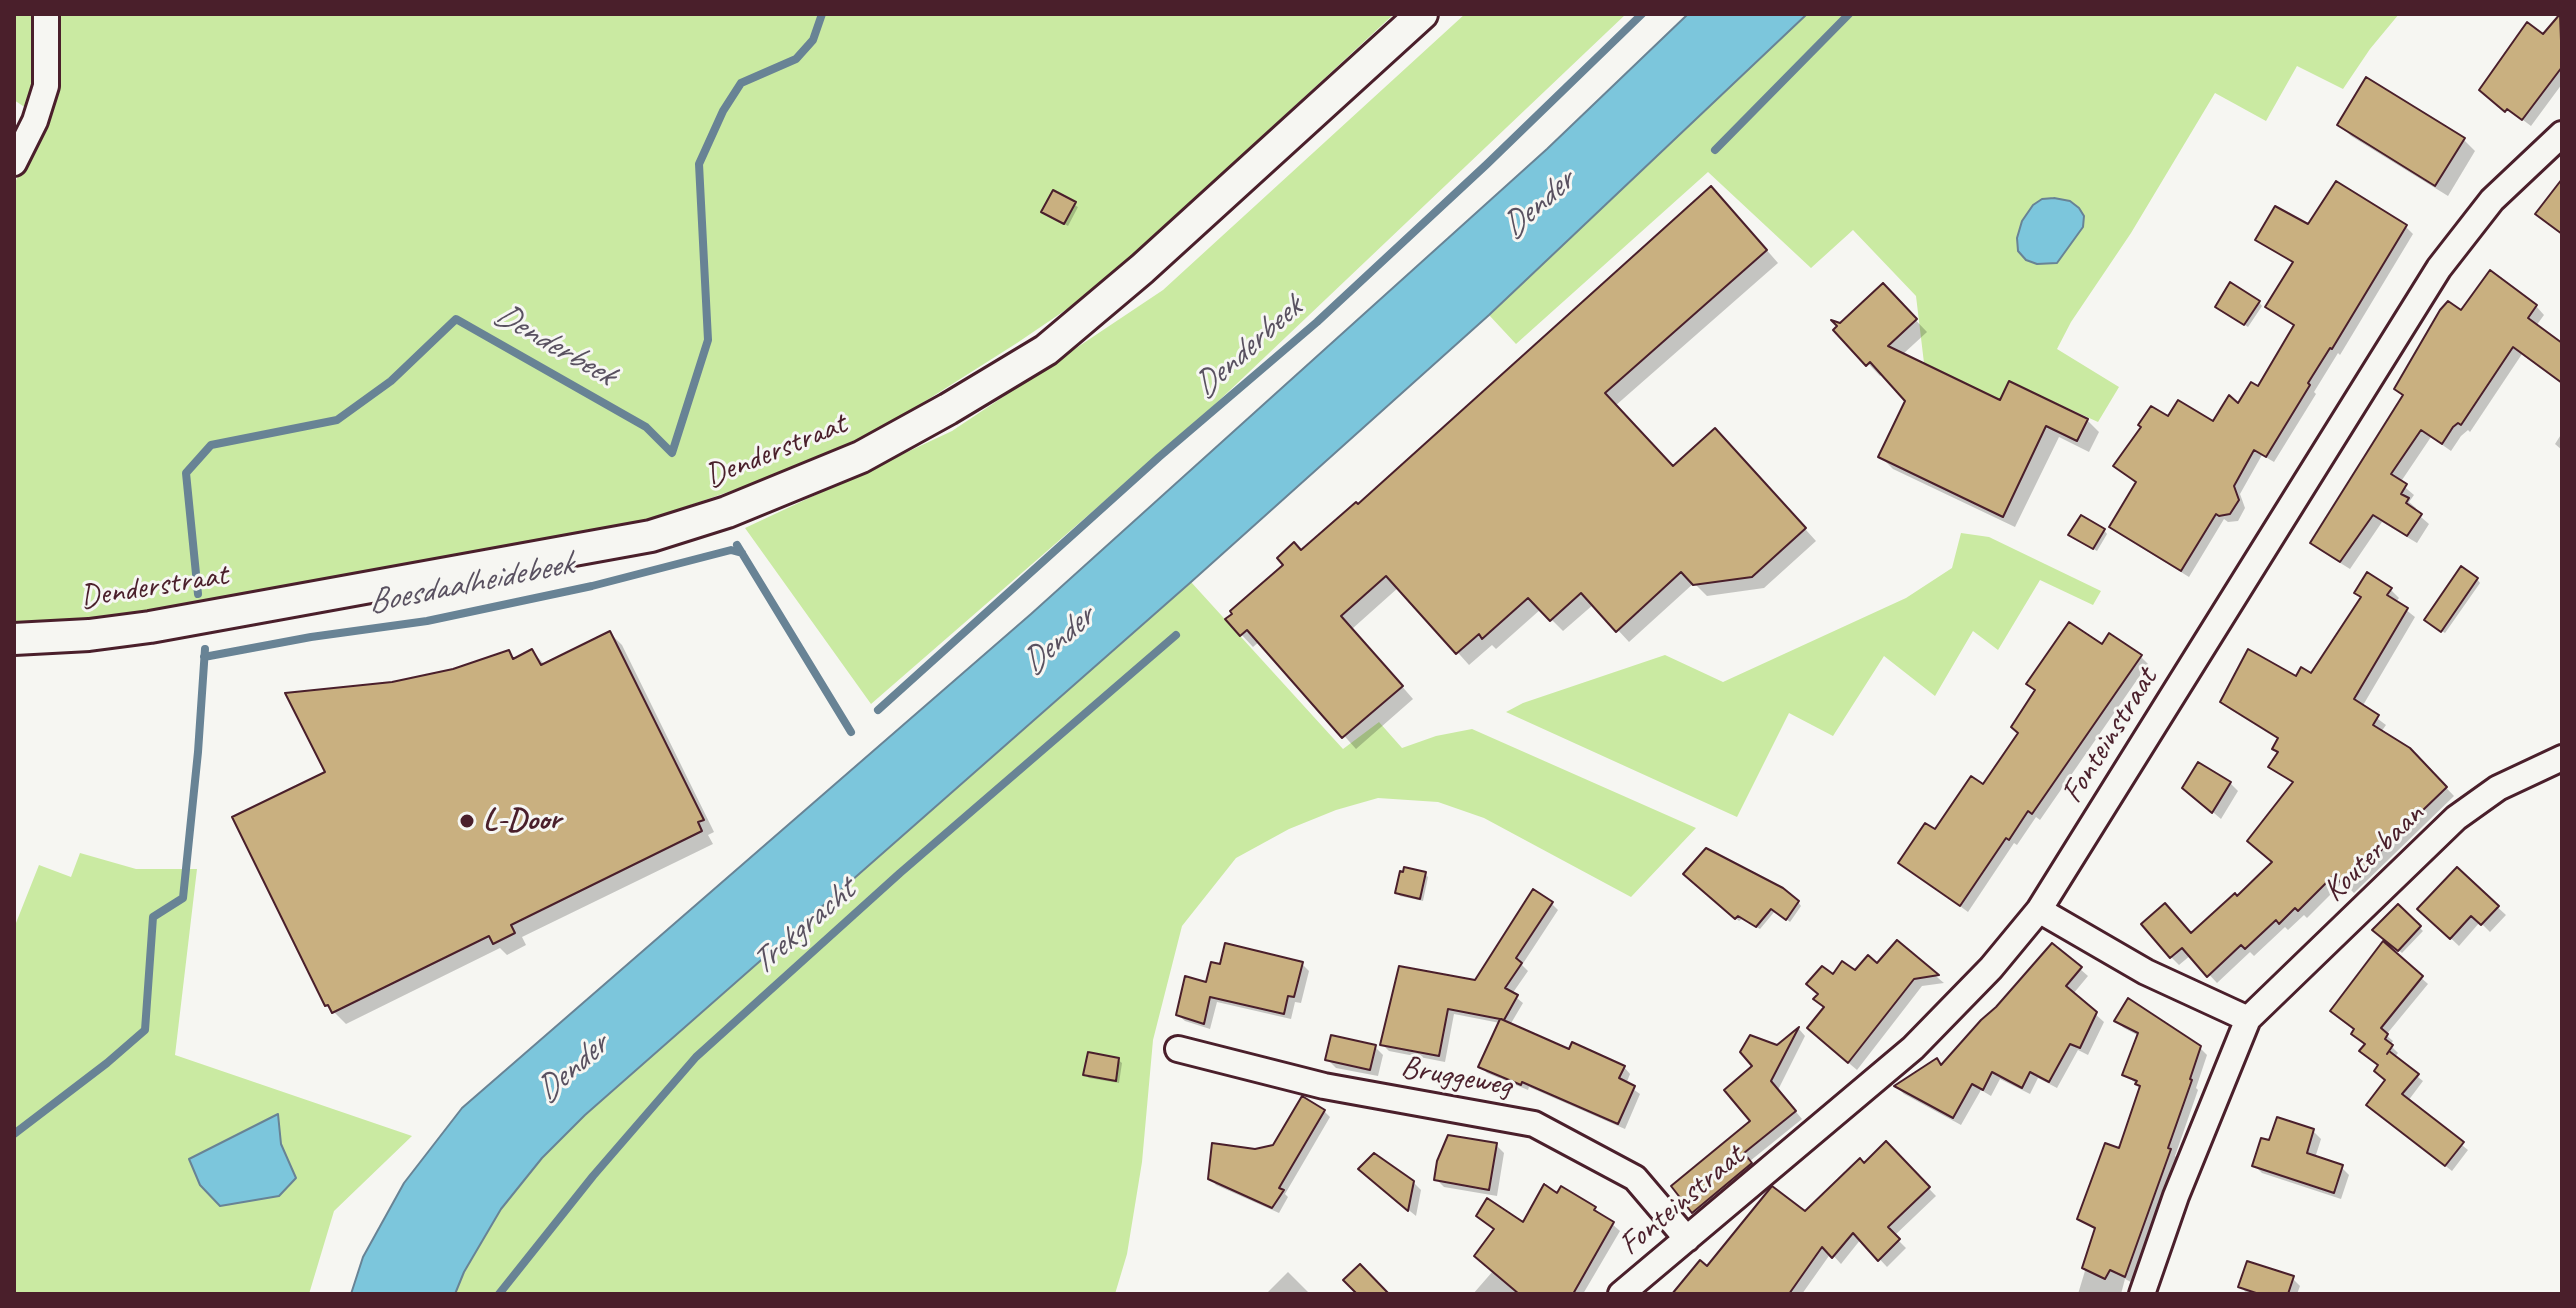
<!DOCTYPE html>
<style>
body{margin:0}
#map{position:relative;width:2576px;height:1308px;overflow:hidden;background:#f6f6f2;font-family:Caveat,sans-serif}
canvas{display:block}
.frame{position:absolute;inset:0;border:16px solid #4a1f2b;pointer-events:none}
</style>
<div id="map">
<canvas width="2576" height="1308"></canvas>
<div class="frame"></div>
</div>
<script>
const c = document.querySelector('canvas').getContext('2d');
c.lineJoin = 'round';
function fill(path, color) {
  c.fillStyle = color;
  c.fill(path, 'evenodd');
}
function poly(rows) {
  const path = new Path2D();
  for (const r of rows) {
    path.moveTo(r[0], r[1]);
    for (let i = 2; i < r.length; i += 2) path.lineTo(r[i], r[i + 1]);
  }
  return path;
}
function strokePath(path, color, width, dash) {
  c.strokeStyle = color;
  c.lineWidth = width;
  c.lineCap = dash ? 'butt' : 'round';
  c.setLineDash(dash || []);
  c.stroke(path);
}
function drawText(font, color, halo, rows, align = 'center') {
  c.font = font + ' Caveat,sans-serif';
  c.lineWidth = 6;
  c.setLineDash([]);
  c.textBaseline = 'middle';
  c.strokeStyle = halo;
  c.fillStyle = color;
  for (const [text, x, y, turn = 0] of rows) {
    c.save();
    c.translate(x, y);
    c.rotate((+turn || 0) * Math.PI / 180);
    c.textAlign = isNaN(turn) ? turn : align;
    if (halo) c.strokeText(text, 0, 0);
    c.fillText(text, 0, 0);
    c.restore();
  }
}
fill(poly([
 [14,14,40,14,32,112,14,100],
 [52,14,1394,14,1098,288,1017,343,886,426,788,471,645,521,567,537,140,613,14,624,14,185,42,122],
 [1465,14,1626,14,1207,412,871,704,745,528,952,431,1163,290],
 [1807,14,2399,14,2370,49,2343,89,2297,66,2266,121,2215,93,2131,233,2071,322,2057,349,2119,387,2098,422,2010,382,2000,400,1924,363,1916,296,1853,230,1811,268,1708,172,1516,344,1489,315],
 [1961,533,1989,537,2101,591,2093,605,2040,580,1998,650,1973,631,1935,696,1884,656,1833,736,1789,713,1737,817,1506,712,1523,703,1665,655,1723,682,1906,598,1952,568],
 [1191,582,1343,749,1379,722,1402,748,1436,736,1472,729,1696,828,1631,897,1484,818,1438,802,1378,798,1336,810,1289,829,1236,858,1182,926,1153,1040,1142,1162,1127,1254,1115,1294,455,1294,464,1272,501,1209,542,1158,585,1115],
 [80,853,136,869,197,869,175,1055,412,1136,334,1211,309,1294,14,1294,14,928,39,865,71,877]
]), '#caeaa2');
const water = poly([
 [1688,14,1807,14,1489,315,1191,582,585,1115,542,1158,501,1209,464,1272,455,1294,351,1294,363,1257,404,1183,462,1108,1031,614,1547,149,1688,14],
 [2054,198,2070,201,2079,208,2084,216,2083,227,2057,263,2037,264,2026,260,2018,251,2017,238,2022,221,2033,205,2042,199,2054,198],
 [278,1114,281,1144,296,1178,279,1196,220,1206,200,1185,189,1159,278,1114]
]);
fill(water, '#7cc6dc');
strokePath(water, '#688395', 2);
fill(poly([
 [2562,16,2562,84,2531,126,2499,102],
 [2339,124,2463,139,2475,151,2448,196,2351,136],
 [2336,184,2406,227,2413,234,2340,355,2338,353,2314,392,2316,394,2274,462,2262,455,2240,494,2245,508,2238,521,2228,522,2224,519,2189,577,2119,534,2112,527,2138,484,2115,466,2169,419,2214,424,2259,388,2295,327,2268,307,2294,264,2258,240,2308,227],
 [1054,193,1078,207,1068,226,1047,215],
 [1723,200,1778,263,1615,406,1674,468,1727,443,1816,541,1764,588,1707,596,1694,583,1629,642,1594,604,1563,631,1541,609,1496,649,1492,645,1469,665,1399,587,1352,629,1413,699,1356,749,1260,641,1253,647,1228,620,1301,552],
 [1883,286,1927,332,1902,355,2001,402,2087,420,2099,432,2089,452,2059,437,2015,527,1893,469,1881,457,1908,400,1883,373,1880,376,1836,330],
 [2259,302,2262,306,2248,327,2221,310],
 [2536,306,2544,315,2536,326,2562,345,2562,384,2522,354,2470,432,2468,430,2461,436,2451,451,2431,437,2400,483,2414,495,2409,502,2416,508,2414,511,2429,524,2417,543,2382,522,2350,569,2321,551,2313,542,2404,396,2397,389,2461,312],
 [2562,433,2562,450,2555,444],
 [2104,530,2107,534,2097,551,2074,538],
 [2477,579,2480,583,2445,633,2430,623],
 [2390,589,2399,598,2396,602,2415,617,2362,707,2386,725,2381,732,2409,749,2454,796,2354,893,2343,882,2307,918,2304,915,2288,930,2285,927,2254,956,2250,952,2217,983,2191,955,2179,965,2171,957,2191,935,2237,898,2274,863,2294,784,2271,767,2280,753,2279,740,2231,710,2222,702,2312,676,2362,599,2357,593],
 [610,633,622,645,714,832,708,835,713,844,522,937,526,945,507,955,500,948,346,1024,327,1005,327,773,393,684,454,670,508,653,515,660,532,651,545,665],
 [2103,647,2140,656,2148,664,2040,820,2036,817,2017,845,2014,843,1968,912,1900,862,1984,787,2020,734,2037,692,2029,684],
 [2199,765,2230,783,2238,791,2221,819,2193,795],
 [2457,870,2506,915,2490,932,2480,922,2459,946,2420,909],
 [1425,874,1428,877,1423,901,1400,896,1397,892],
 [1685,874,1798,902,1801,906,1790,922,1775,911,1760,929,1742,919,1739,921],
 [1552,904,1558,910,1522,965,1528,971,1512,994,1523,1003,1510,1025,1570,1052,1624,1067,1630,1074,1626,1084,1640,1094,1625,1129,1529,1087,1528,1090,1487,1073,1481,1066,1500,1023,1454,1014,1445,1062,1389,1051,1382,1044,1476,982],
 [2398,907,2423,931,2402,953,2375,930],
 [1897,943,1944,983,1922,986,1857,1070,1817,1036,1833,977,1878,966],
 [2383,944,2428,984,2386,1035,2393,1041,2390,1045,2398,1053,2394,1058,2423,1081,2408,1101,2468,1150,2452,1171,2374,1110,2387,1081,2367,1045],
 [1302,964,1309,971,1301,1003,1295,1002,1291,1019,1217,1002,1210,1029,1185,1021,1178,1015,1208,985],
 [2080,969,2088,976,2073,994,2104,1022,2088,1055,2078,1050,2057,1088,2038,1078,2030,1094,2000,1079,1991,1096,1981,1090,1961,1125,1904,1094,1897,1087,1937,1061,1943,1066],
 [2116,1021,2199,1047,2207,1055,2196,1088,2198,1090,2175,1156,2178,1158,2133,1283,2125,1279,2121,1294,2078,1294,2097,1231,2080,1219,2121,1151,2142,1088,2124,1074,2139,1036,2124,1028],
 [1799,1029,1805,1036,1778,1090,1802,1119,1750,1161,1758,1172,1701,1219,1693,1211,1753,1121,1755,1066],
 [1375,1047,1383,1055,1378,1076,1336,1068,1328,1060],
 [1118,1060,1122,1063,1119,1083,1089,1078,1085,1075],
 [1324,1111,1330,1117,1285,1194,1288,1197,1279,1213,1216,1185,1210,1178,1255,1151,1274,1147],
 [2313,1131,2321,1139,2315,1158,2341,1167,2349,1175,2341,1199,2262,1173,2254,1165,2270,1143],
 [1886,1144,1936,1196,1894,1236,1906,1248,1887,1267,1861,1239,1841,1264,1831,1253,1802,1294,1674,1294,1708,1269,1805,1214],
 [1496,1145,1504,1153,1497,1196,1444,1187,1436,1179],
 [1368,1177,1413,1182,1421,1190,1416,1216],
 [1557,1195,1595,1209,1620,1231,1583,1294,1473,1294,1493,1271,1524,1225],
 [1288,1272,1310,1294,1266,1294],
 [2292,1278,2300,1286,2297,1294,2248,1294,2240,1287]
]), '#0003');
strokePath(poly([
 [1715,150,1849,14],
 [737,545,851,732],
 [198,594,186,473,211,445,337,420,391,381,456,319,646,427,672,453,708,340,699,164,723,111,741,83,796,59,813,40,822,14],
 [204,657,311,637,427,621,592,586,731,550,742,553],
 [878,710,1159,457,1317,322,1486,165,1642,14],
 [14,1134,107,1063,145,1030,153,917,183,898,198,752,205,649],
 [499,1294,593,1176,696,1057,900,873,1176,635]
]), '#688395', 8);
const building = poly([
 [2560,14,2562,67,2522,120,2507,109,2505,112,2479,90,2527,22,2543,34,2560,14],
 [2366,77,2465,138,2435,186,2337,125,2366,77],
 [2562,179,2562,234,2535,214,2562,179],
 [2336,181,2407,225,2332,349,2330,348,2308,383,2310,385,2266,457,2254,450,2234,486,2239,500,2230,514,2219,516,2216,514,2181,571,2109,527,2136,482,2113,466,2141,427,2138,425,2151,406,2168,416,2178,400,2213,421,2229,395,2238,403,2251,382,2258,386,2294,325,2265,307,2293,262,2255,240,2275,206,2308,224,2336,181],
 [1711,186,1767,250,1605,393,1673,466,1715,428,1806,528,1752,577,1693,585,1681,572,1616,632,1581,593,1550,621,1528,598,1482,639,1479,634,1456,654,1386,576,1341,616,1403,686,1342,738,1247,630,1240,636,1225,619,1232,614,1230,611,1283,565,1277,558,1294,542,1301,550,1356,502,1358,504,1711,186],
 [1053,190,1076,202,1064,224,1041,212,1053,190],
 [2490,270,2537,305,2528,318,2562,343,2562,383,2513,347,2461,425,2458,423,2453,427,2442,444,2421,430,2391,474,2407,484,2401,494,2409,498,2406,503,2422,514,2407,536,2373,515,2340,562,2310,543,2403,395,2394,389,2440,310,2448,301,2461,310,2490,270],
 [2230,282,2260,301,2244,325,2215,307,2230,282],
 [1883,283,1917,319,1888,346,2000,400,2009,381,2088,419,2077,441,2046,426,2003,517,1878,457,1905,401,1870,362,1866,366,1833,330,1837,326,1831,320,1840,323,1883,283],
 [2081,515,2105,529,2093,549,2068,535,2081,515],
 [2461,566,2478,578,2441,632,2424,620,2461,566],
 [2367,572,2392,588,2387,595,2408,608,2354,699,2379,715,2373,725,2410,748,2447,787,2344,886,2334,875,2298,911,2295,908,2279,924,2276,920,2245,949,2241,945,2207,977,2182,948,2170,958,2141,924,2165,903,2191,933,2235,893,2237,896,2272,862,2247,841,2293,782,2268,767,2278,752,2272,749,2278,738,2220,702,2248,649,2296,676,2301,667,2311,673,2361,597,2354,593,2367,572],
 [2069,622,2102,644,2109,633,2142,655,2032,814,2028,811,2009,840,2006,838,1960,906,1898,863,1925,823,1935,829,1971,776,1983,784,2018,733,2011,727,2035,690,2026,684,2069,622],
 [610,631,704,820,698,822,702,831,511,925,515,933,493,944,489,936,332,1013,328,1005,325,1006,232,817,325,772,285,693,392,682,453,669,509,650,513,659,532,649,541,665,610,631],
 [2198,762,2231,782,2212,813,2182,788,2198,762],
 [1706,848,1783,888,1799,901,1786,920,1771,909,1756,927,1738,916,1735,919,1683,874,1706,848],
 [1404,867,1426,872,1420,899,1395,893,1400,871,1403,872,1404,867],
 [2457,867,2499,906,2481,925,2471,916,2450,939,2417,909,2457,867],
 [1533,889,1553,902,1516,958,1522,963,1505,988,1518,995,1504,1020,1501,1019,1569,1049,1572,1042,1625,1066,1619,1078,1635,1086,1618,1124,1522,1082,1521,1085,1478,1067,1500,1019,1448,1009,1439,1056,1380,1045,1399,966,1475,980,1533,889],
 [2398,904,2421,926,2398,951,2372,930,2398,904],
 [1897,940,1939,975,1914,979,1848,1063,1807,1028,1824,1007,1813,999,1818,994,1806,984,1822,966,1833,974,1842,961,1855,970,1868,955,1877,963,1897,940],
 [2383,941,2423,976,2381,1028,2388,1034,2385,1039,2393,1045,2387,1054,2389,1051,2419,1074,2402,1094,2464,1142,2445,1166,2366,1105,2385,1080,2374,1071,2378,1065,2359,1051,2365,1044,2351,1034,2354,1029,2330,1011,2383,941],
 [1225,943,1303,962,1294,997,1288,996,1284,1014,1210,997,1204,1024,1176,1015,1185,976,1206,982,1211,962,1220,964,1225,943],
 [2052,943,2082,967,2066,986,2097,1012,2080,1048,2070,1044,2049,1082,2030,1072,2022,1088,1992,1072,1983,1090,1972,1084,1953,1118,1894,1086,1937,1058,1941,1065,1981,1020,1996,1007,2052,943],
 [2128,998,2201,1046,2190,1079,2192,1080,2168,1148,2171,1149,2125,1277,2110,1270,2105,1279,2082,1268,2095,1228,2077,1219,2105,1143,2119,1148,2140,1086,2135,1084,2137,1081,2122,1075,2138,1033,2114,1021,2128,998],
 [1799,1027,1771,1081,1796,1111,1744,1153,1752,1163,1692,1213,1671,1186,1750,1121,1724,1090,1752,1066,1740,1052,1750,1035,1777,1045,1799,1027],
 [1331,1035,1376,1045,1370,1070,1325,1060,1331,1035],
 [1088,1052,1119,1058,1116,1081,1083,1075,1088,1052],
 [1302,1096,1325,1110,1279,1188,1284,1190,1272,1208,1208,1179,1212,1143,1255,1149,1273,1145,1302,1096],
 [2277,1117,2314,1129,2307,1153,2343,1165,2334,1193,2252,1166,2261,1138,2269,1140,2277,1117],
 [1448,1135,1497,1143,1489,1190,1434,1180,1437,1161,1448,1135],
 [1886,1141,1930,1187,1888,1227,1900,1239,1878,1261,1853,1233,1832,1258,1822,1247,1789,1294,1672,1294,1700,1260,1707,1266,1772,1186,1805,1211,1860,1158,1864,1163,1886,1141],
 [1374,1153,1414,1181,1408,1211,1358,1169,1374,1153],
 [1544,1184,1557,1193,1561,1186,1596,1207,1594,1210,1614,1222,1573,1294,1519,1294,1474,1256,1494,1229,1476,1216,1487,1198,1523,1222,1544,1184],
 [2247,1261,2294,1276,2288,1294,2259,1294,2238,1287,2247,1261],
 [1360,1264,1389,1294,1357,1294,1343,1280,1360,1264]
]);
fill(building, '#c9b080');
strokePath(building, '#4a1f2b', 2);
const minor = poly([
 [14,163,35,121,46,86,46,14],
 [2039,910,2146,972,2248,1019],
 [1178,1049,1324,1086,1534,1124,1635,1178,1687,1239],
 [1621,1294,1913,1048,1991,968,2039,910,2439,268,2492,200,2562,134],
 [2142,1294,2176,1196,2248,1019,2456,818,2498,788,2562,758]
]);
const tertiary = poly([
 [14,639,89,635,150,627,651,536,727,512,861,457,948,409,1046,350,1142,269,1422,14]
]);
strokePath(minor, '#4a1f2b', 30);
strokePath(tertiary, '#4a1f2b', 36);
strokePath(minor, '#f6f6f2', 24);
strokePath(tertiary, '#f6f6f2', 30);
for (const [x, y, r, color] of [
 [467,821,8,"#4a1f2b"]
]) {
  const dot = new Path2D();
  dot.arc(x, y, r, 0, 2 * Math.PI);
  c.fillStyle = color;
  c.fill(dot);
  strokePath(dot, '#f6f6f2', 3);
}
drawText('32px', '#4a1f2b', '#f6f6f2', [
 ["Denderstraat",776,451,-22],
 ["Denderstraat",154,587,-9],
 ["Fonteinstraat",2110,736,-58],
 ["Kouterbaan",2374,853,-44],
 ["Bruggeweg",1456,1077,10],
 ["Fonteinstraat",1682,1201,-40]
]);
drawText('bold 32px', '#4a1f2b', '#f6f6f2', [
 ["L-Door",483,821]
], 'left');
drawText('italic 34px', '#595160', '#f6f6f2', [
 ["Dender",1538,205,-42],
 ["Denderbeek",554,345,30],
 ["Denderbeek",1248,348,-42],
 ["Boesdaalheidebeek",470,584,-11],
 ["Dender",1058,641,-42],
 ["Trekgracht",803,928,-41],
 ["Dender",572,1069,-42]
]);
</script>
